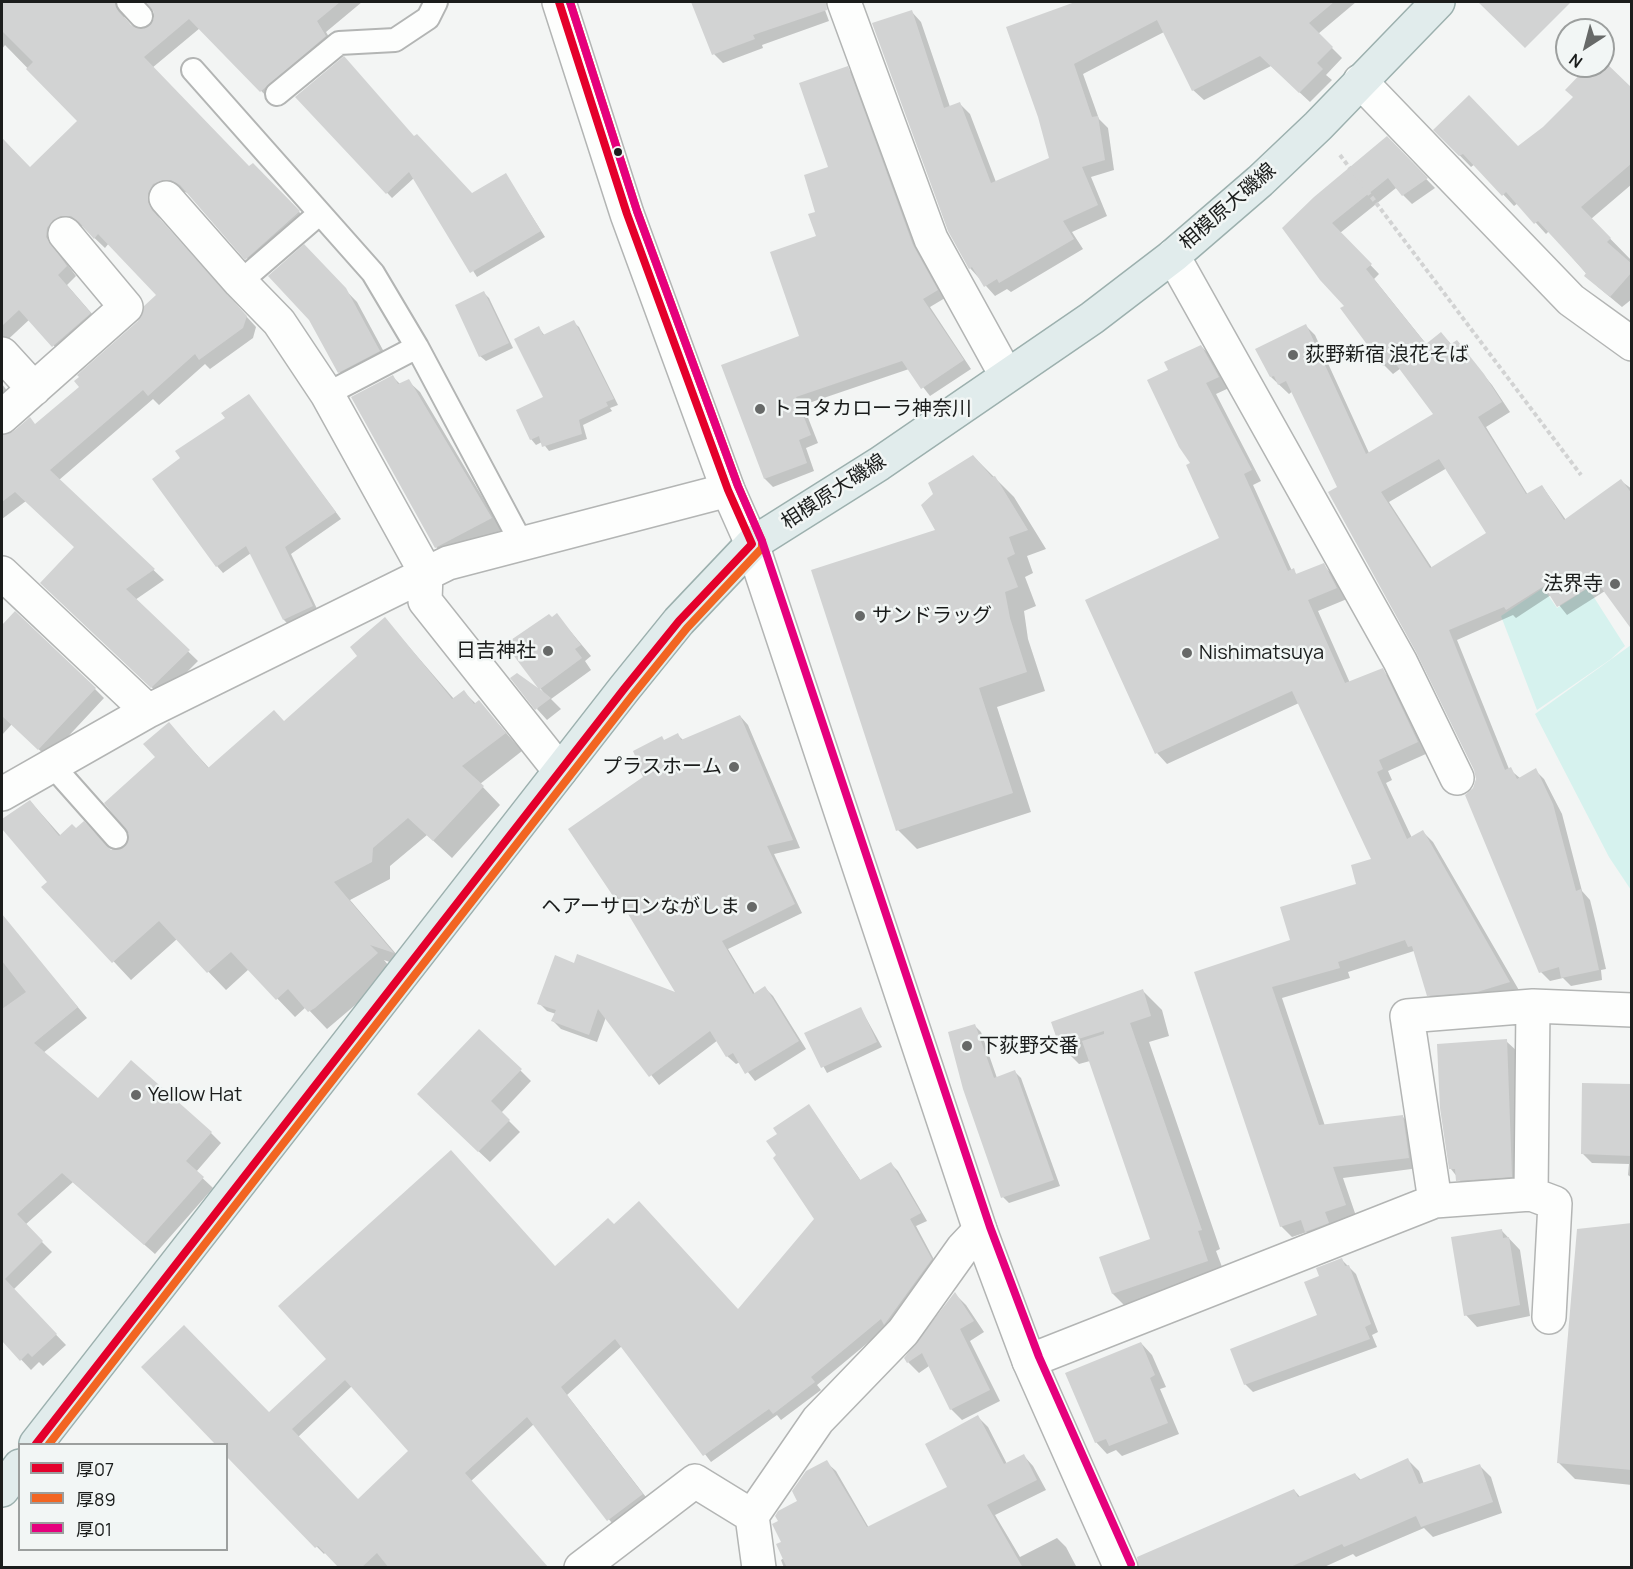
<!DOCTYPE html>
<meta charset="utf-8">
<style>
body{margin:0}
#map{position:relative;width:1633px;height:1569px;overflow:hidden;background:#f3f5f4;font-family:Manrope,"Noto Sans JP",sans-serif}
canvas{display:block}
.frame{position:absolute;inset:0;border:3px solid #1b1d1c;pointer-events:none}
.legend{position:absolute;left:18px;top:1443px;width:210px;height:108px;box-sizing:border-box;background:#f2f6f5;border:2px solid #9c9f9e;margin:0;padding:8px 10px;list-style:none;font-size:18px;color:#1b1d1c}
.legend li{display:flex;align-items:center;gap:12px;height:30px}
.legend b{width:30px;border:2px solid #9c9f9e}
.north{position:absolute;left:1555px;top:18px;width:60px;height:60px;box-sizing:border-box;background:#f2f6f5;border:2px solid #9c9f9e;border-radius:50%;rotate:216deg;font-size:16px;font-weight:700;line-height:24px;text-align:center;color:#1b1d1c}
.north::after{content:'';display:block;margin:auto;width:21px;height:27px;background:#676968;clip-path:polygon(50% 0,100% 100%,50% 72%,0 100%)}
</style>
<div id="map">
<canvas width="1633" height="1569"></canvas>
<div class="frame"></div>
<ul class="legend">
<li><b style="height:8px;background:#e4002b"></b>厚07</li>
<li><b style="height:8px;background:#f26522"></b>厚89</li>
<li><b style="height:8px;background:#e5007d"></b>厚01</li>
</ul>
<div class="north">N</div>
</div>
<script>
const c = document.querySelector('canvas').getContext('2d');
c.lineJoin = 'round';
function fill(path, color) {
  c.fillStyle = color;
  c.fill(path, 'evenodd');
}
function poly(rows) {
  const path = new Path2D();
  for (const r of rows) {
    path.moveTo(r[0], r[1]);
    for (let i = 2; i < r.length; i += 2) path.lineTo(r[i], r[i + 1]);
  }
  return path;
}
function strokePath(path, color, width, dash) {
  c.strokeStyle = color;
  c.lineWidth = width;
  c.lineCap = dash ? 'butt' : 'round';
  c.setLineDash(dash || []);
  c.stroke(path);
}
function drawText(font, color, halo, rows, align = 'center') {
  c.font = font + ' Manrope,"Noto Sans JP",sans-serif';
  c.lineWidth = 5;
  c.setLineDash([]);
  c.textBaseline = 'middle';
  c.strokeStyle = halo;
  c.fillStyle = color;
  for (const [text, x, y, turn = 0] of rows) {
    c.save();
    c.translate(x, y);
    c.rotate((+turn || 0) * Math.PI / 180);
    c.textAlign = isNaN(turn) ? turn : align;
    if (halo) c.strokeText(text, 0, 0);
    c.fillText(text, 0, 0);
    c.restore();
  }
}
fill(poly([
 [1543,588,1557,608,1588,588,1625,646,1611,659,1537,710,1501,616],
 [1631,645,1631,890,1609,857,1535,714]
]), '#d6f2ee');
fill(poly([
 [2,2,130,2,124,17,133,28,144,31,155,21,153,7,148,2,362,2,326,32,335,47,271,101,200,28,152,68,250,168,253,165,309,222,256,268,188,193,173,189,157,203,157,213,161,222,256,327,253,338,210,369,205,364,159,405,153,399,59,480,164,580,135,600,198,661,162,697,52,593,75,547,26,501,2,519,2,437,6,437,30,419,36,426,81,387,140,322,158,295,109,243,105,248,82,226,72,225,57,238,56,249,76,276,67,285,100,323,63,356,30,319,2,345,2,138,30,169,79,121,5,45,2,49],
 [693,2,822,2,829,21,762,45,763,48,723,63,714,54],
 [1080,2,1356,2,1318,34,1342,58,1326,75,1332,80,1310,102,1271,66,1204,100,1193,90,1164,32,1083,74,1099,119,1108,128,1114,170,1091,177,1107,216,1072,232,1083,249,1011,292,1007,289,995,296,970,268,949,231,911,11,921,22,950,107,959,103,970,114,996,182,1050,159,1039,117,1008,28],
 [1490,2,1553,2,1559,7,1485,6],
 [1603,62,1632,90,1632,184,1591,219,1632,261,1632,299,1622,307,1598,287,1549,231,1546,234,1518,203,1514,206,1475,164,1471,167,1435,130,1518,148,1544,128,1575,97,1590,66,1603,66],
 [847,68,855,76,921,255,945,298,930,307,971,369,930,396,909,369,803,405,818,443,806,448,814,471,773,487,765,479,723,365,801,337,818,237,817,213,830,168],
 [297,97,414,138,472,195,506,175,545,237,477,277,414,178,392,198],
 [1386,138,1435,188,1412,204,1396,188,1340,233,1379,274,1374,279,1427,345,1441,334,1452,345,1457,342,1492,385,1510,412,1486,427,1528,495,1542,486,1566,520,1621,481,1632,489,1632,627,1605,591,1567,615,1551,595,1516,618,1513,615,1457,640,1509,769,1520,778,1535,770,1544,779,1562,814,1582,891,1590,900,1596,924,1606,969,1601,970,1602,980,1571,986,1563,978,1550,981,1541,972,1474,789,1477,779,1475,769,1293,391,1289,394,1271,377,1306,326,1315,335,1369,453,1436,414,1401,368,1393,374,1384,365,1347,307,1284,228],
 [1447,468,1488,533,1432,568,1389,502],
 [304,247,357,302,390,363,350,383,339,372],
 [484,293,489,298,513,348,486,361,480,356],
 [573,322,579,327,618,405,610,408,612,411,583,425,587,439,549,451,542,442,536,445,531,439,545,398,539,328,545,336],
 [1201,346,1212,357,1229,388,1216,394,1261,481,1253,485,1292,571,1298,575,1323,565,1334,576,1347,599,1318,611,1350,683,1382,670,1393,681,1428,753,1388,771,1392,780,1386,783,1412,838,1422,831,1433,842,1520,992,1440,1006,1429,995,1414,951,1348,972,1350,978,1282,998,1325,1126,1402,1116,1413,1127,1419,1168,1343,1178,1356,1216,1335,1222,1339,1233,1317,1242,1307,1232,1292,1237,1281,1226,1196,973,1291,941,1358,886,1374,860,1299,703,1167,764,1157,753,1221,539,1192,464,1170,370],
 [393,377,401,385,408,381,420,392,502,530,448,558,436,547],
 [2,384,14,400,2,413],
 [249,396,341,519,291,554,319,613,290,626,284,620,251,553,223,573,217,566,182,459],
 [973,456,1014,497,1046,549,1027,556,1033,573,1025,577,1036,606,1024,611,1028,639,1045,691,997,707,1031,812,917,849,898,830,937,530],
 [557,615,591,656,585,661,591,670,551,699,561,709,547,720,537,709,544,693,507,644],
 [385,619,454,699,464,692,476,704,479,702,522,751,480,784,500,805,452,858,427,835,390,866,390,879,350,900,409,969,384,960,394,972,327,1029,306,1007,295,1017,249,969,226,990,177,939,131,980,44,887,49,882,2,826,2,821,30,801,61,836,111,851,126,849,169,724,209,768,285,722,359,656],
 [2,626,95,689,104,698,48,758,12,724,2,735],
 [740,716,748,725,800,848,774,854,802,913,728,949,755,994,765,988,773,996,806,1049,755,1081,740,1062,736,1064,727,1056,718,1040,659,1085,606,1017,597,1042,561,1029,553,1021,556,1014,547,1011,539,1003,575,965,679,995,622,903,614,895,645,778,665,742,678,735,683,740],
 [4,919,87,1018,43,1053,98,1100,211,1133,221,1143,196,1172,213,1188,155,1254,73,1182,25,1225,52,1252,13,1290,66,1345,43,1366,39,1362,31,1370,2,1339,2,921],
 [1143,991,1162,1010,1169,1036,1149,1042,1220,1249,1216,1251,1227,1280,1132,1313,1113,1294,1101,1258,1152,1240,1090,1061,1079,1064,1060,1045,1053,1023],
 [861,1009,882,1047,827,1073,806,1034],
 [974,1025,981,1032,997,1078,1015,1072,1021,1078,1060,1186,1009,1203,1003,1197],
 [1506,1041,1518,1052,1522,1187,1468,1191,1451,1169],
 [520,1070,531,1081,501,1113,520,1132,490,1162,429,1105],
 [1632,1086,1632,1178,1628,1175,1629,1164,1592,1163,1583,1154],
 [809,1106,861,1181,891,1164,898,1171,927,1221,916,1226,938,1267,888,1326,817,1385,821,1390,781,1420,777,1415,711,1462,622,1346,567,1395,649,1501,615,1527,534,1424,471,1481,548,1568,342,1568,326,1552,324,1554,226,1454,226,1444,217,1444,143,1367,269,1414,555,1268,738,1311,816,1219,778,1155,779,1134],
 [352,1386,410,1451,358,1501,298,1437],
 [1632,1225,1632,1485,1575,1479,1558,1462],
 [1502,1231,1520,1250,1530,1316,1477,1327,1466,1315],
 [1342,1260,1356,1274,1378,1332,1372,1335,1377,1347,1253,1392,1245,1384,1319,1316,1321,1277],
 [955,1294,966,1305,984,1332,970,1341,1000,1401,962,1420,951,1409,929,1366,919,1373,908,1362],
 [1141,1343,1152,1355,1166,1387,1160,1389,1179,1434,1122,1456,1116,1450,1107,1454,1096,1442],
 [978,1417,988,1427,1007,1464,1024,1456,1033,1466,1046,1490,995,1515,1020,1557,1057,1538,1066,1547,1077,1568,784,1568,781,1560,784,1558,780,1522,799,1502,826,1462,836,1471,869,1528,949,1488],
 [1408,1460,1419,1471,1424,1484,1480,1466,1491,1477,1502,1513,1433,1537,1424,1528,1356,1557,1353,1554,1322,1568,1170,1568,1294,1490,1301,1498,1355,1474,1361,1480]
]), '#0003');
fill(poly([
 [2,2,115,2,118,11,131,25,143,29,154,19,154,12,146,2,340,2,317,21,326,36,260,92,189,19,144,57,249,166,253,163,300,211,245,260,180,185,171,180,163,180,153,184,148,193,148,202,152,210,247,316,243,328,199,360,195,354,148,396,143,390,50,470,155,569,126,589,190,650,151,688,40,583,74,547,15,492,2,502,2,435,14,431,30,417,35,424,79,387,74,381,79,377,77,375,138,321,144,306,156,295,98,234,94,239,79,222,71,216,61,216,53,220,47,228,46,237,67,266,58,275,91,313,52,347,19,310,2,326,2,138,30,167,77,121,26,69,33,62,2,31],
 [691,2,826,2,827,10,753,35,755,39,712,55],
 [1075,2,1334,2,1309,23,1333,47,1317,63,1323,69,1299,93,1260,56,1192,91,1157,20,1074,64,1092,117,1098,116,1105,160,1082,167,1098,205,1063,221,1074,239,999,283,997,279,984,287,972,267,969,269,948,231,872,23,912,10,944,108,960,102,991,183,1049,158,1038,117,1006,27],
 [1478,2,1571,2,1525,48],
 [344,56,414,136,417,134,472,193,506,173,541,231,470,273,409,172,386,194,295,97],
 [1603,60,1632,88,1632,163,1581,207,1611,238,1607,242,1632,264,1632,272,1610,297,1584,276,1586,273,1538,221,1534,224,1506,192,1502,196,1463,154,1459,156,1433,130,1469,95,1518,146,1543,127,1573,97,1565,90,1588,66,1603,66],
 [848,66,913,245,938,290,923,299,964,360,921,389,902,361,796,397,811,435,799,440,807,463,764,479,721,365,799,336,770,252,816,236,808,214,815,212,804,175,828,167,799,83],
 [1387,136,1428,178,1402,196,1388,178,1332,223,1372,264,1366,269,1426,344,1441,332,1451,344,1457,340,1484,374,1502,402,1478,417,1526,494,1542,485,1564,520,1621,479,1632,494,1632,630,1597,582,1557,607,1544,586,1506,610,1504,607,1449,630,1505,770,1511,767,1517,779,1536,768,1553,804,1576,891,1581,889,1599,970,1561,978,1559,967,1539,973,1465,795,1473,788,1476,779,1474,770,1416,652,1328,492,1337,487,1286,381,1278,385,1274,376,1270,377,1255,349,1306,324,1366,454,1433,414,1392,359,1383,366,1340,308,1344,306,1320,280,1282,228,1314,197],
 [1439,459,1486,533,1430,568,1381,492],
 [304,244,346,288,380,351,338,373,309,320,268,276],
 [484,291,509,343,479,357,455,305],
 [574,320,614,399,606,402,608,406,579,420,582,434,542,447,539,436,530,440,516,410,543,397,514,339,539,326,543,335],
 [1201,345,1219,377,1206,383,1252,470,1244,474,1288,571,1294,568,1296,574,1324,563,1337,588,1308,600,1345,683,1383,668,1418,742,1379,760,1383,769,1377,772,1407,839,1423,830,1510,982,1477,992,1427,996,1412,946,1408,947,1405,940,1338,962,1340,968,1272,987,1319,1125,1403,1115,1409,1158,1333,1167,1346,1205,1325,1212,1329,1223,1305,1232,1301,1220,1280,1227,1194,972,1290,940,1280,907,1356,884,1351,865,1371,859,1292,691,1155,754,1085,600,1219,538,1186,465,1190,463,1179,447,1147,380,1168,370,1164,362],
 [393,375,398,384,409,379,492,518,435,548,351,397],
 [249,394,336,512,285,547,313,606,283,620,246,546,216,567,152,479,180,458,175,451,225,418,221,413],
 [973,455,992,477,995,476,1028,530,1009,537,1015,554,1007,558,1018,587,1005,592,1010,618,1027,672,979,688,1013,793,896,831,811,570,935,530,921,505,933,494,928,483],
 [15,611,96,688,38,750,2,716,2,625],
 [557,613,581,645,575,649,582,658,540,689,551,698,535,710,510,678,517,673,538,688,505,644,549,614,552,617],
 [385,617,452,699,464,690,474,704,479,700,506,733,462,766,484,786,433,841,408,818,373,848,372,862,334,882,394,953,370,945,378,953,315,1008,308,1012,288,989,276,1000,231,952,207,973,159,921,112,963,41,887,47,882,2,829,2,819,30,800,59,836,72,824,76,828,84,821,111,850,124,847,129,834,104,803,155,757,143,744,169,722,208,768,274,710,284,721,357,656,350,647],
 [740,715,793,840,767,846,795,904,722,941,753,994,765,986,799,1041,745,1074,733,1053,726,1057,710,1031,649,1077,598,1009,589,1035,551,1021,556,1010,537,1004,555,955,574,963,577,954,675,992,616,894,613,896,568,829,643,777,634,759,636,758,633,751,662,736,664,740,678,733,681,740],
 [2,914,78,1007,34,1043,98,1098,131,1060,212,1132,186,1161,204,1177,144,1245,62,1173,17,1214,43,1241,5,1279,57,1334,32,1357,28,1353,20,1361,2,1341,2,1009,26,992,2,961],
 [1143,989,1151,1016,1130,1023,1202,1230,1198,1231,1208,1261,1112,1294,1099,1257,1150,1239,1082,1041,1104,1034,1104,1031,1059,1045,1051,1022],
 [861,1007,877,1042,821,1068,804,1033],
 [975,1024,994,1078,1015,1070,1054,1180,1001,1198,963,1089,948,1032],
 [479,1029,522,1069,491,1101,510,1120,478,1152,417,1094],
 [1507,1039,1512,1177,1456,1181,1455,1169,1449,1169,1440,1108,1437,1044],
 [1582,1083,1632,1084,1632,1156,1581,1154],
 [809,1104,860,1180,891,1162,921,1213,910,1219,932,1259,884,1325,881,1319,811,1377,815,1382,773,1414,769,1409,703,1456,615,1339,561,1387,643,1494,607,1521,527,1417,465,1473,549,1568,389,1568,377,1553,361,1568,339,1568,318,1546,315,1548,226,1456,226,1444,215,1444,141,1367,184,1325,269,1412,326,1359,278,1306,451,1150,555,1266,608,1218,614,1224,639,1201,738,1309,814,1219,773,1158,776,1155,766,1141,777,1134,773,1128],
 [345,1380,408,1451,358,1499,292,1429],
 [1632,1223,1632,1470,1557,1463,1577,1229],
 [1502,1229,1503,1238,1509,1237,1520,1305,1464,1316,1451,1237],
 [1342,1258,1345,1266,1349,1265,1371,1324,1365,1327,1370,1339,1244,1385,1230,1349,1317,1315,1304,1282,1319,1276,1316,1268],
 [955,1292,974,1321,960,1329,990,1390,950,1410,922,1353,907,1363,904,1358],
 [1141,1342,1155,1375,1150,1378,1168,1423,1109,1446,1106,1439,1095,1443,1065,1373],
 [978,1415,1004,1464,1024,1454,1037,1480,987,1505,1023,1568,787,1568,776,1544,781,1542,772,1524,778,1521,775,1516,778,1511,797,1501,792,1491,806,1471,827,1460,867,1527,947,1487,925,1444],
 [1408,1458,1419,1484,1480,1464,1493,1502,1421,1527,1416,1516,1344,1547,1342,1544,1288,1568,1139,1568,1137,1557,1294,1489,1298,1497,1355,1473,1359,1480]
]), '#d2d3d3');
const service = poly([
 [128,2,141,16],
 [193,70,373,273,417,347,522,544],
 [277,94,339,43,395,40,428,18,436,2],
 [240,282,319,214],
 [327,394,417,347],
 [52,765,116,837]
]);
const minor = poly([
 [844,2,931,239,1006,375],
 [1360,81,1571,300,1632,344],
 [166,198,240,282,279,322,327,394,426,573,425,601,560,771],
 [1173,256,1400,661,1457,778],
 [2,354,34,389],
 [2,417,126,307,65,234],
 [2,573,148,711],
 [2,794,148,711,448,563,728,490],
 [1531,1194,1555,1203,1549,1317],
 [1435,1201,1531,1194,1533,1006],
 [1029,1361,1435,1201,1407,1016,1533,1006,1632,1010],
 [581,1568,695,1481,752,1516],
 [759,1568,752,1516,818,1420,903,1332,963,1248,980,1230]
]);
const tertiary = poly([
 [559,2,627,214,728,490,752,544,980,1230,1029,1361,1121,1568]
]);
const primary = poly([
 [36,1444,624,689,679,621,752,544,879,464,1092,318,1173,256,1260,181,1318,126,1438,2],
 [2,1490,20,1466]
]);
strokePath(service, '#b3b5b4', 26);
strokePath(minor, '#b3b5b4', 36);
strokePath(tertiary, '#b3b5b4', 36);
strokePath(primary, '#9cb0ae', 36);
strokePath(poly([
 [1340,155,1581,475]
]), '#d2d3d3', 4, [4.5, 3]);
strokePath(service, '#fdfefd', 22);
strokePath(minor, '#fdfefd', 33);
strokePath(tertiary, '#fdfefd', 33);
strokePath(primary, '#e1ecec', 33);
strokePath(poly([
 [36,1444,624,689,679,621,752,544,728,490,627,214,559,2]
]), '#e4002b', 8);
strokePath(poly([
 [49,1444,632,696,687,628,762,548,762,541,738,486,637,211,570,2]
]), '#f26522', 8);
strokePath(poly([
 [570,2,637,211,738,486,762,541,990,1227,1039,1357,1131,1564]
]), '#e5007d', 8);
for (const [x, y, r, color] of [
 [618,152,5,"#1b1d1c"],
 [1293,355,6,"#676968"],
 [760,409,6,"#676968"],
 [1615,584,6,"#676968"],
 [860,616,6,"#676968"],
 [548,651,6,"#676968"],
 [1187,653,6,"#676968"],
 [734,767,6,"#676968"],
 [752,907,6,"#676968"],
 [967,1046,6,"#676968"],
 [136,1095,6,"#676968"]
]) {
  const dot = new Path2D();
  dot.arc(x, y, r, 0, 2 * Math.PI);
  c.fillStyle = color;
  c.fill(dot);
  strokePath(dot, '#f2f6f5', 2);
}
drawText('20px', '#1b1d1c', '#f2f6f5', [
 ["相模原大磯線",1228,207,-41],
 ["相模原大磯線",834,492,-33]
]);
drawText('20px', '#1b1d1c', '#f2f6f5', [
 ["荻野新宿 浪花そば",1305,355],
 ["トヨタカローラ神奈川",772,409],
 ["法界寺",1603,584,"right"],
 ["サンドラッグ",872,616],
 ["日吉神社",536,651,"right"],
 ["Nishimatsuya",1199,653],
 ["プラスホーム",722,767,"right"],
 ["ヘアーサロンながしま",740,907,"right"],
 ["下荻野交番",979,1046],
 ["Yellow Hat",148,1095]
], 'left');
</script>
